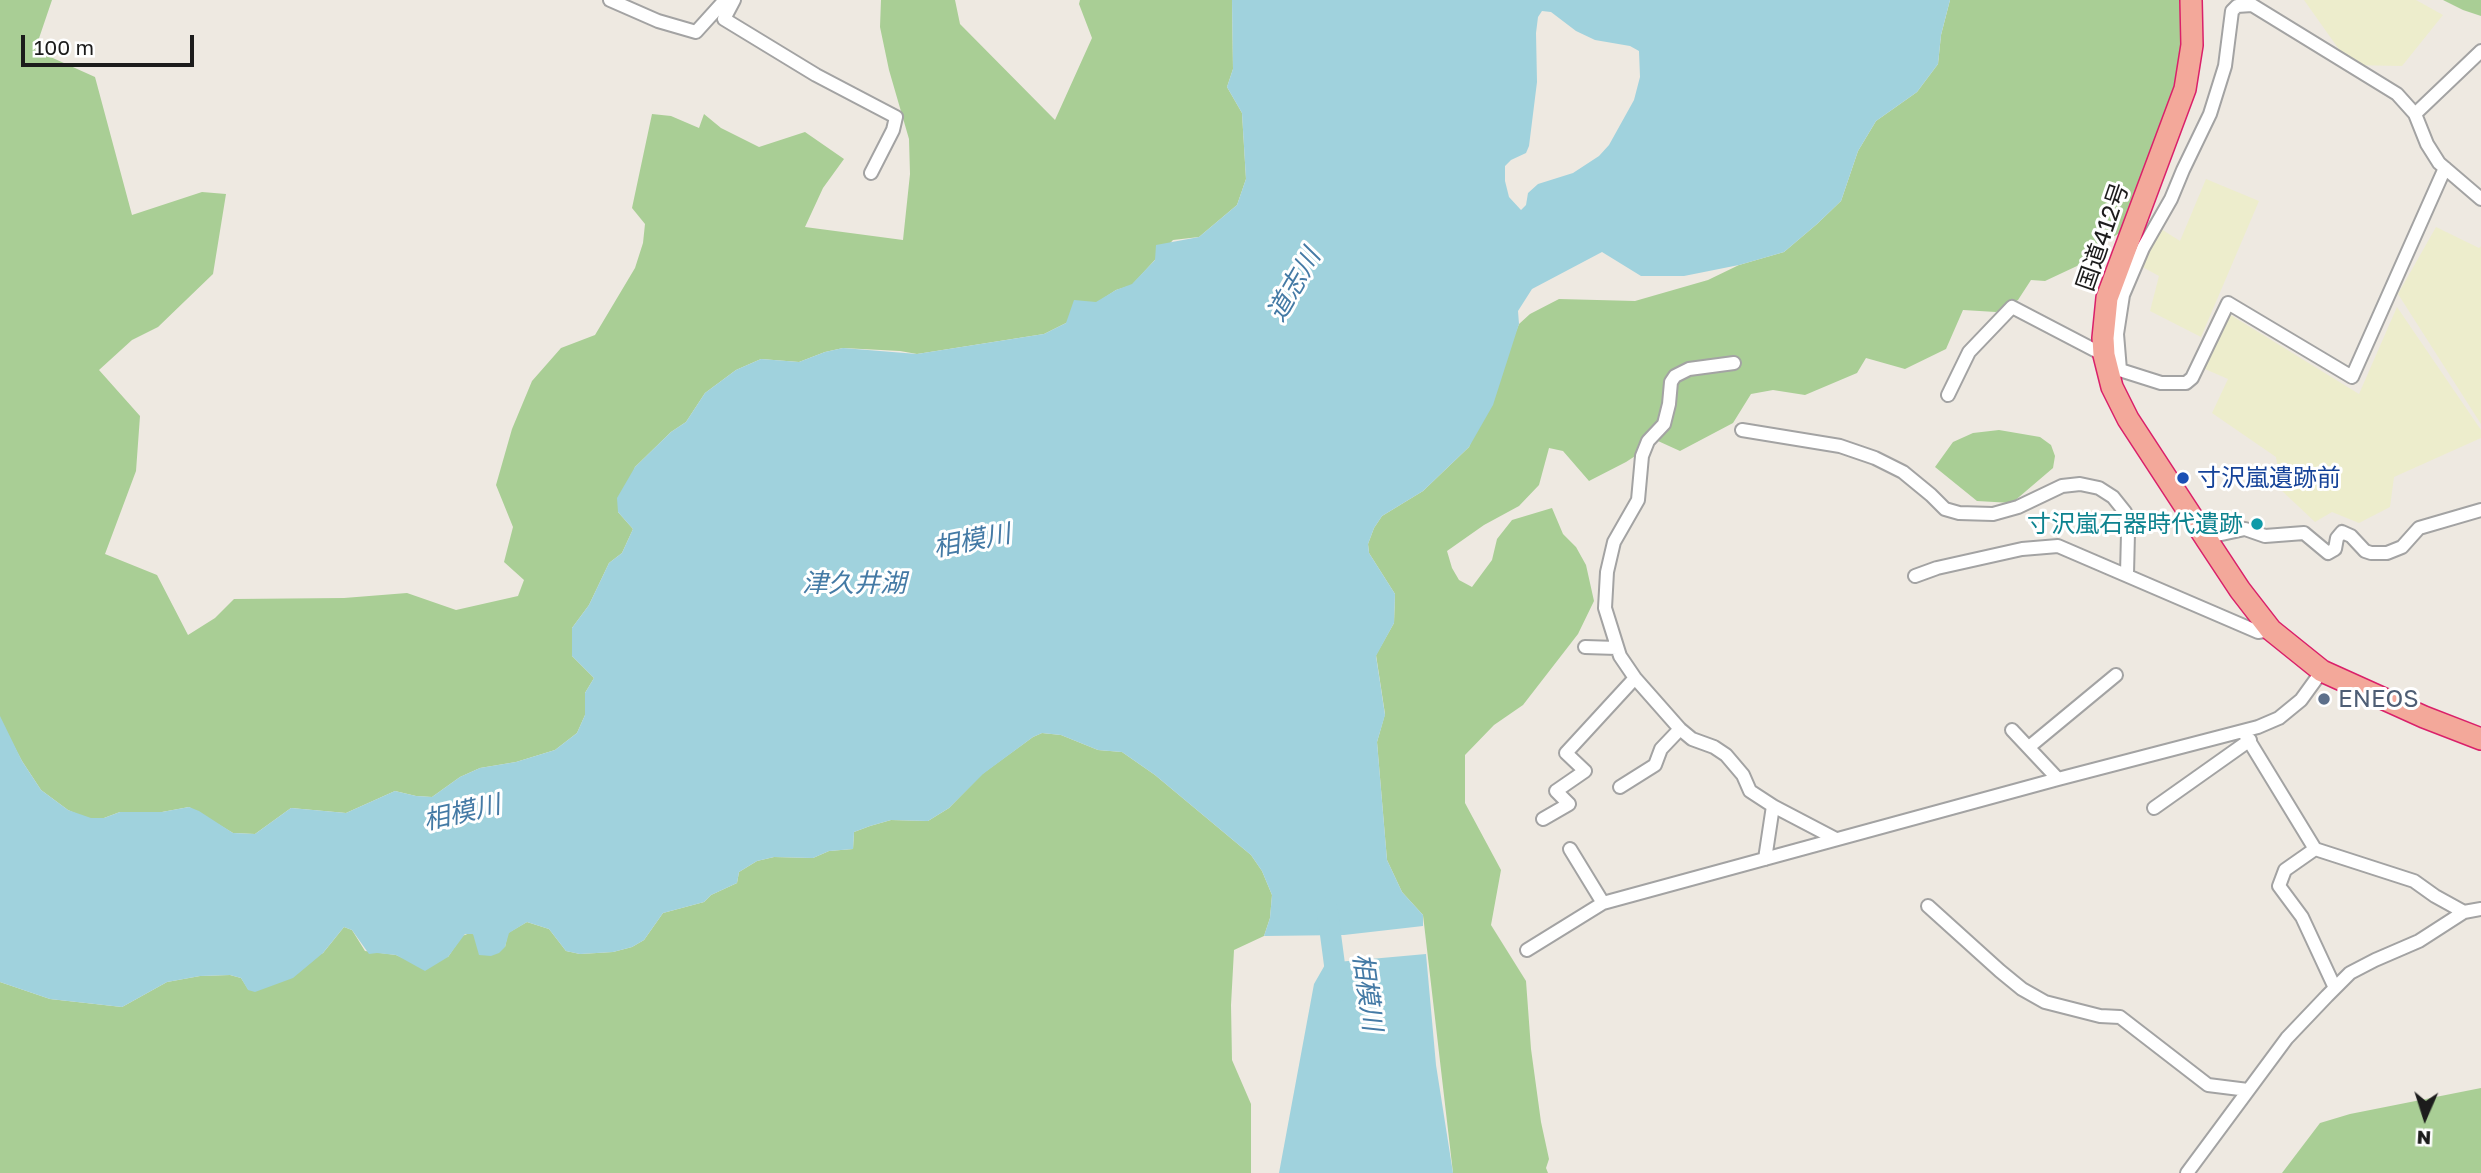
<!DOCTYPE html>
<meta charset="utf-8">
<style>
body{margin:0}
#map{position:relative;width:2481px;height:1173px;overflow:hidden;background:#eee9e1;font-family:"Golos Text",sans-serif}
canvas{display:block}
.north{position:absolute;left:2390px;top:1082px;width:70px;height:70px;-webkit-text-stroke:5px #fff;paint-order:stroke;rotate:183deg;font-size:19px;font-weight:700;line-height:28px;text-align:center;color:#1c1c1c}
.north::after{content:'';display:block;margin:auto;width:24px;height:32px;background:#1c1c1c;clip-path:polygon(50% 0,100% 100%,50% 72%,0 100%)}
.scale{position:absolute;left:21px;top:35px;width:173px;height:32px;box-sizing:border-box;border:4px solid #1c1c1c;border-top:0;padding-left:9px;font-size:21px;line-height:24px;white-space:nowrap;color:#1c1c1c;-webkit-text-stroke:5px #fff;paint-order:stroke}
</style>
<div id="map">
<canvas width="2481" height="1173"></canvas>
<div class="north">N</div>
<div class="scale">100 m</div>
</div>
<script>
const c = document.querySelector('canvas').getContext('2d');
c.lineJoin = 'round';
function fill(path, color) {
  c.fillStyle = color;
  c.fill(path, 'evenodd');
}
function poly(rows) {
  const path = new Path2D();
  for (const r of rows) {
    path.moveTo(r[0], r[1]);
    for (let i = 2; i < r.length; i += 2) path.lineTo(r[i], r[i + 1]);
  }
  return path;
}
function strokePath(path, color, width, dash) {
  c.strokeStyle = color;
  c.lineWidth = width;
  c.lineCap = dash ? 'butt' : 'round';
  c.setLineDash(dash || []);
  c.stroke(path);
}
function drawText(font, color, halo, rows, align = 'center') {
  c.font = font + ' "Golos Text","Noto Sans JP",sans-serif';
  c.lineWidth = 6;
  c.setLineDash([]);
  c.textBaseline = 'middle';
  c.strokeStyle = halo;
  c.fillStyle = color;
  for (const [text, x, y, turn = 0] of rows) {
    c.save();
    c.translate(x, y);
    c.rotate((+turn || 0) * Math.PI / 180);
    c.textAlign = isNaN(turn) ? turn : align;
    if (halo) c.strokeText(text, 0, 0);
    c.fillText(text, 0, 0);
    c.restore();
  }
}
fill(poly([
 [2304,0,2416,0,2443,15,2402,66,2350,65],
 [2206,179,2259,201,2201,337,2150,311,2159,276,2137,264,2158,227,2180,241],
 [2436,227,2479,248,2481,246,2481,424,2398,294],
 [2397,307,2481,430,2481,438,2394,477,2390,507,2359,523,2332,512,2315,522,2281,490,2276,457,2212,413,2228,379,2198,366,2224,311,2359,394]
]), '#ededcc');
fill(poly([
 [0,0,52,0,35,50,95,77,132,215,202,192,226,194,213,274,158,327,132,340,99,370,140,416,136,471,105,554,157,575,188,635,215,618,234,599,344,598,407,593,456,610,518,596,524,580,504,562,513,527,496,485,512,429,532,381,561,348,595,335,635,268,643,243,645,224,632,208,652,114,671,116,699,128,704,114,721,128,759,147,805,132,844,159,823,188,805,227,903,240,910,174,909,139,889,70,880,27,881,0,955,0,960,24,1055,120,1092,38,1079,4,1080,0,1232,0,1233,69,1227,87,1242,113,1246,179,1237,205,1199,237,1173,240,1132,285,1116,290,1066,323,1044,334,917,354,900,351,843,348,825,352,799,362,761,359,736,370,705,393,686,422,671,432,635,467,618,512,633,529,622,553,609,563,589,605,572,628,572,656,594,678,585,693,585,715,577,733,555,750,516,762,480,768,460,777,432,797,416,796,395,791,346,813,291,808,255,834,233,833,189,807,162,812,120,812,104,818,86,818,68,810,41,790,22,761,0,720],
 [1950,0,2179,0,2184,36,2182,79,2139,221,2105,242,2077,266,2045,281,2031,280,2018,300,1996,312,1963,310,1946,349,1905,369,1866,358,1857,373,1805,395,1773,390,1751,394,1733,423,1680,451,1658,441,1626,462,1589,481,1563,451,1549,448,1539,485,1519,506,1484,525,1447,551,1452,568,1459,580,1472,587,1492,560,1497,539,1512,520,1552,508,1563,534,1576,547,1586,565,1594,601,1578,634,1523,705,1494,725,1465,755,1465,803,1501,870,1491,925,1526,981,1531,1049,1541,1122,1549,1159,1546,1168,1548,1173,1453,1173,1423,915,1402,892,1387,860,1377,742,1385,714,1376,655,1394,623,1395,594,1369,553,1368,544,1374,528,1382,516,1423,491,1469,447,1519,324,1530,314,1559,299,1635,301,1708,280,1739,265,1784,252,1817,224,1841,201,1858,151,1876,121,1917,92,1938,64,1941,35],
 [2443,0,2481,0,2481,16,2463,10],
 [1999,430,2040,437,2051,445,2055,456,2053,468,2012,503,1977,501,1935,467,1953,442,1973,433],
 [1042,733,1061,735,1098,750,1122,752,1155,775,1251,855,1262,871,1272,895,1270,918,1264,936,1234,950,1231,1005,1232,1060,1251,1104,1251,1173,0,1173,0,982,50,999,122,1007,167,982,200,976,230,975,241,978,248,989,323,953,344,927,352,930,365,951,396,955,405,959,448,957,462,936,470,933,505,947,508,933,527,922,549,929,566,951,580,954,613,952,632,947,644,940,663,913,704,902,711,895,737,883,739,872,757,861,774,857,813,858,829,851,853,849,854,832,870,826,891,820,928,821,949,808,982,774,1033,737],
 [2481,1088,2481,1173,2282,1173,2320,1123,2350,1114]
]), '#a9ce95');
fill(poly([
 [1232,0,1950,0,1941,35,1938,64,1917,92,1876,121,1858,151,1841,201,1817,224,1784,252,1739,265,1684,276,1641,276,1602,252,1532,289,1518,311,1519,324,1493,405,1469,447,1423,491,1382,516,1374,528,1368,544,1369,553,1395,594,1394,623,1376,656,1385,715,1377,742,1387,860,1402,892,1423,915,1423,926,1344,935,1264,936,1270,918,1272,895,1262,871,1251,855,1155,775,1122,752,1098,750,1061,735,1042,733,1033,737,983,774,949,808,928,821,891,820,870,826,854,832,853,849,829,851,813,858,774,857,757,861,739,872,737,883,711,895,704,902,663,913,644,940,632,947,613,952,580,954,566,951,549,929,527,922,509,933,505,947,499,953,491,956,479,955,473,934,465,934,448,957,425,971,396,955,377,953,369,954,352,930,344,927,323,953,293,978,255,992,248,990,241,978,230,975,200,976,167,982,122,1007,50,999,0,982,0,716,22,761,41,790,68,810,91,818,104,818,120,812,162,812,189,807,199,811,233,833,255,834,291,808,346,813,395,791,416,796,432,797,460,777,480,768,516,762,555,750,577,733,585,715,585,693,594,678,572,656,572,628,589,605,609,563,622,553,633,529,618,512,617,498,635,467,671,432,686,422,705,393,736,370,761,359,799,362,825,352,843,348,917,354,1044,334,1066,323,1074,300,1096,302,1116,290,1132,284,1155,260,1156,245,1199,237,1237,205,1246,179,1242,113,1227,87,1233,69],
 [1542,11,1551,12,1576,31,1595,40,1630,46,1639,51,1640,77,1634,100,1609,145,1599,156,1573,173,1538,184,1528,193,1526,205,1521,210,1509,197,1505,181,1505,166,1511,160,1526,153,1529,146,1537,82,1536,33,1538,17],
 [1426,954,1436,1065,1453,1173,1279,1173,1314,984,1326,963]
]), '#a0d2dd');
strokePath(poly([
 [1327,908,1338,991]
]), '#a0d2dd', 21);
const minor = poly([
 [610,0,658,21,696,32,725,0],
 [734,0,724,19,816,75,896,117,893,130,871,173],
 [2415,114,2481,51],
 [1734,363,1689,369,1675,376,1671,382,1669,404,1664,424,1648,441,1642,456,1638,500,1614,542,1607,572,1605,608,1620,656,1635,678,1680,729,1692,739,1714,747,1726,755,1743,775,1750,791,1773,806,1836,839],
 [2120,370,2117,334,2123,295,2143,248,2171,199,2183,170,2210,114,2225,66,2232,11,2237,6,2252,5,2397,94,2415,114,2427,144,2439,163,2481,199],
 [2113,372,2120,370,2161,383,2186,383,2192,378,2228,303,2352,377,2445,168],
 [1948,395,1969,352,2012,307,2104,355],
 [1742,430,1840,446,1875,458,1903,472,1931,495,1945,509,1959,513,1993,514,2018,507,2062,486,2080,484,2099,488,2113,497,2125,512,2128,533,2127,574],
 [2207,540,2217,535,2245,529,2265,536,2304,533,2328,553,2335,549,2337,538,2342,532,2351,536,2365,551,2371,553,2387,553,2402,547,2419,528,2481,510],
 [1915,576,1937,568,2022,549,2058,546,2258,632,2271,630],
 [1585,647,1617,648],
 [2012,730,2058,779],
 [2243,731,2315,849,2414,881,2435,896,2464,912,2481,909],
 [2029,747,2116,675],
 [1620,787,1655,765,1661,749,1680,729],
 [2154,808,2250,740],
 [1543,819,1569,804,1556,791,1585,771,1566,753,1635,678],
 [1570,849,1603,903],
 [2315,849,2285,870,2279,886,2302,917,2335,988],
 [1765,859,1773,806],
 [1928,906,2000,971,2022,989,2045,1002,2100,1016,2120,1017,2208,1085,2248,1090],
 [1527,950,1603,903,2058,779,2258,727,2279,718,2301,700,2322,671],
 [2187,1173,2287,1038,2327,996,2350,973,2375,960,2419,941,2464,912]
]);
const trunk = poly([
 [2191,0,2192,45,2185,89,2107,298,2103,338,2104,355,2112,387,2128,419,2207,540,2240,590,2271,630,2322,671,2424,717,2481,739]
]);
strokePath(minor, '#a3a3a3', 16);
strokePath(trunk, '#da206a', 24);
strokePath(minor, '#fff', 12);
strokePath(trunk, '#f3a89a', 21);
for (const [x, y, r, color] of [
 [2183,478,7,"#1a4fb4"],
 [2257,524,7,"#0f9aa8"],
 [2324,699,7,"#5c6f8a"]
]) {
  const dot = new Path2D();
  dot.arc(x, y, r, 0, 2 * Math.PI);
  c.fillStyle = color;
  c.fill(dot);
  strokePath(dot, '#fff', 2.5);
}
drawText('24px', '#1c1c1c', '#fff', [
 ["国道412号",2103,237,-71]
]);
drawText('24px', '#164399', '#fff', [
 ["寸沢嵐遺跡前",2197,478]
], 'left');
drawText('24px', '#0d838f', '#fff', [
 ["寸沢嵐石器時代遺跡",2243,524]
], 'right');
drawText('24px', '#4e5e75', '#fff', [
 ["ENEOS",2338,699]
], 'left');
drawText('italic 26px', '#447aa5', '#fff', [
 ["道志川",1294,285,-60],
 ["相模川",972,541,-11],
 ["津久井湖",854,584],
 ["相模川",462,813,-13],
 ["相模川",1367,992,82]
]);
</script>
